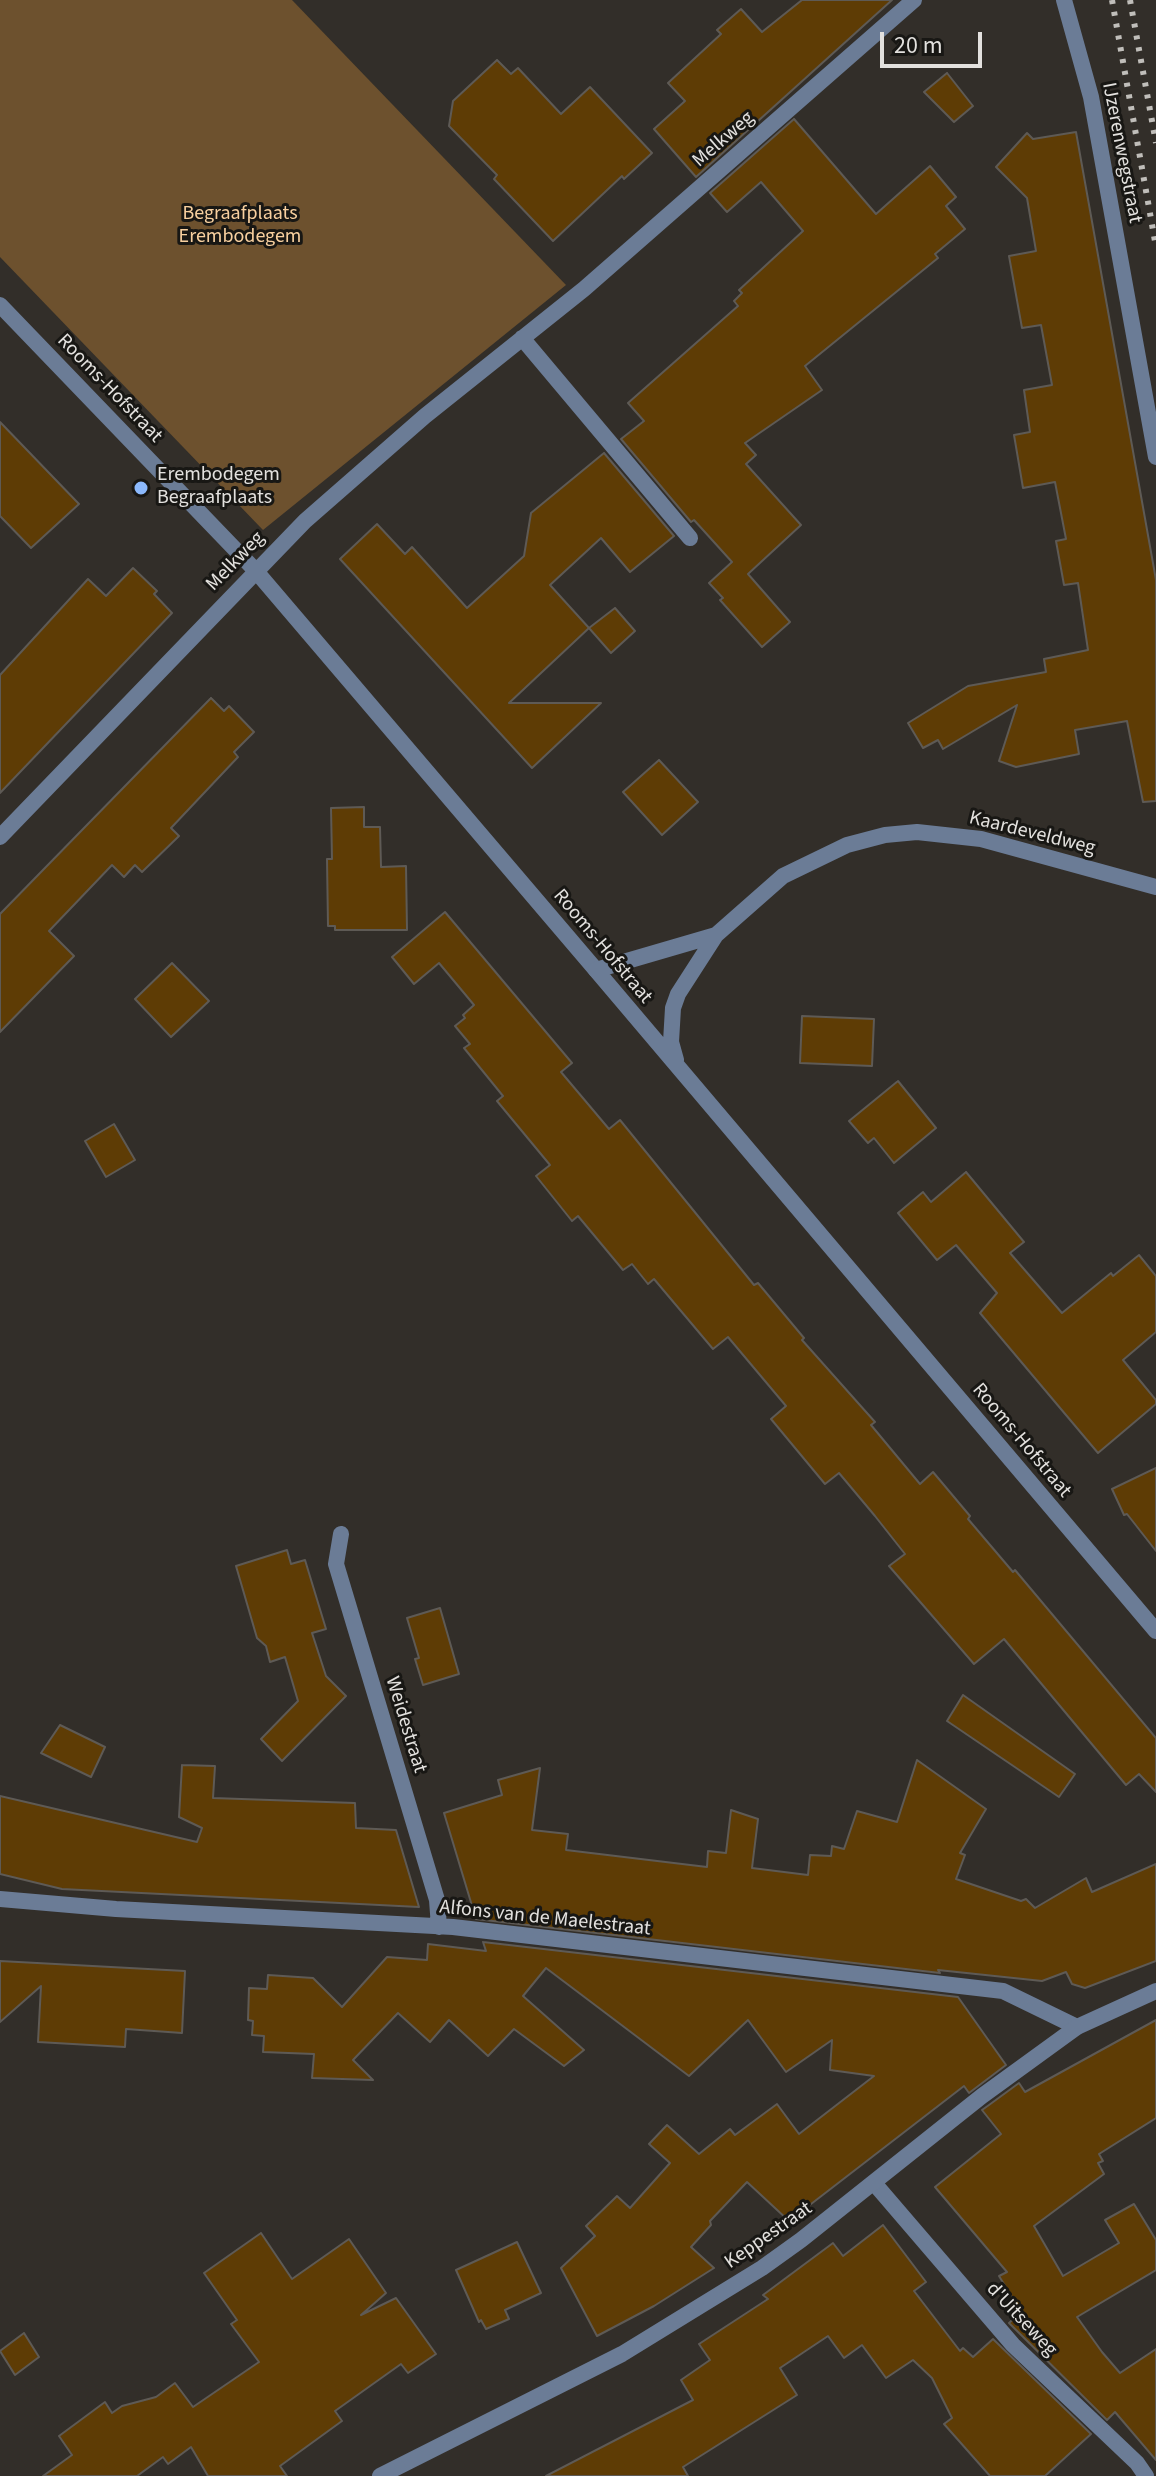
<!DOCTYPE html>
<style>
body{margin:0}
#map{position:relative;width:1156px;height:2476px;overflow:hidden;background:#322e29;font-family:"Source Sans 3",sans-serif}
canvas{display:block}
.scale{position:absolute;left:880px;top:32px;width:102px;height:36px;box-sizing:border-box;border:4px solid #e3e1de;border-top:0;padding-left:10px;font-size:24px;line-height:28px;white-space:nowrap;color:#e3e1de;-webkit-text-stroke:6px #181714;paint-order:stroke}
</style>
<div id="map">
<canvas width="1156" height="2476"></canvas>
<div class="scale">20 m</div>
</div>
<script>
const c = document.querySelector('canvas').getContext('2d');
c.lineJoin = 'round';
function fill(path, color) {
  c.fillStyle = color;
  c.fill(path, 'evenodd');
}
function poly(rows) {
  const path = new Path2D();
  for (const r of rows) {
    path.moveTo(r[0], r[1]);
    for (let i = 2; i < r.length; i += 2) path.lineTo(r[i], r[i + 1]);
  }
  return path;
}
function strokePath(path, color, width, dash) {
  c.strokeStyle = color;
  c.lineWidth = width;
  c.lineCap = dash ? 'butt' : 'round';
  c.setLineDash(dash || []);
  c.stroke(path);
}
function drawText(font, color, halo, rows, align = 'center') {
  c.font = font + ' "Source Sans 3",sans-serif';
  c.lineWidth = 6;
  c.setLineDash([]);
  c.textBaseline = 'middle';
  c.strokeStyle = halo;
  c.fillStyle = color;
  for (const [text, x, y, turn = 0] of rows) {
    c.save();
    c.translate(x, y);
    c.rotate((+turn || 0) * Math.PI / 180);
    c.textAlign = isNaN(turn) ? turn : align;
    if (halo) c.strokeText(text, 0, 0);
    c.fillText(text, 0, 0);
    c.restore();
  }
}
fill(poly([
 [0,0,292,0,566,285,263,530,0,257]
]), '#6d512e');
const building = poly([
 [802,0,892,0,696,177,654,129,685,101,668,83,721,34,717,30,741,9,762,32,802,0],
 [497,60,511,74,518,68,561,114,590,87,652,153,624,179,622,176,553,241,494,179,497,175,449,126,453,101,497,60],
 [947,73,973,106,954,122,924,92,947,73],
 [794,119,876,214,930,166,956,197,946,206,965,229,935,254,938,258,805,366,822,390,745,443,756,455,746,464,801,525,748,574,790,622,762,647,720,600,723,598,709,583,732,562,694,520,691,522,621,439,644,421,628,403,738,306,734,301,742,293,739,290,803,231,761,182,727,212,710,193,794,119],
 [1076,132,1156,580,1156,801,1143,802,1127,721,1075,730,1079,754,1016,767,999,761,1017,705,943,749,938,740,923,748,908,723,968,686,1046,672,1044,659,1088,650,1078,583,1064,585,1056,541,1066,539,1055,482,1023,488,1014,435,1030,432,1024,390,1052,385,1041,325,1022,328,1009,256,1036,251,1027,198,996,167,1027,133,1033,139,1076,132],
 [0,422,79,504,31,548,0,516,0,422],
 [604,453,674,536,630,572,601,538,550,585,589,628,509,703,601,703,532,768,340,559,377,524,405,554,412,547,467,608,524,556,531,513,604,453],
 [133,568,157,591,154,594,172,613,0,793,0,675,88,579,106,596,133,568],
 [615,608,635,631,611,653,589,628,615,608],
 [211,698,224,711,229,706,254,732,234,752,238,757,171,828,179,836,142,872,135,865,124,877,112,865,49,931,74,956,0,1032,0,914,211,698],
 [659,760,698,802,662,835,623,792,659,760],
 [364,807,364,827,380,827,381,867,406,866,407,930,335,930,335,926,328,926,327,859,332,859,331,808,364,807],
 [445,912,572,1063,561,1072,609,1129,620,1120,754,1285,758,1283,804,1338,802,1340,875,1422,871,1425,920,1484,933,1472,970,1516,968,1519,1013,1572,1015,1570,1156,1738,1156,1792,1139,1774,1126,1785,1004,1639,974,1664,889,1566,905,1554,875,1516,839,1473,825,1484,771,1419,786,1406,728,1337,713,1349,654,1279,648,1284,632,1264,623,1270,578,1216,572,1221,536,1176,550,1165,497,1101,503,1096,464,1048,470,1044,455,1026,465,1018,463,1015,474,1005,439,963,414,984,392,957,445,912],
 [172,963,209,1001,171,1037,135,999,172,963],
 [802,1016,874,1019,872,1066,800,1063,802,1016],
 [898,1081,936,1128,894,1163,874,1138,868,1143,849,1121,898,1081],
 [114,1124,135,1160,106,1177,85,1141,114,1124],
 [966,1172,1024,1242,1010,1253,1062,1313,1111,1273,1113,1276,1139,1255,1156,1276,1156,1332,1123,1360,1156,1400,1156,1404,1098,1453,980,1313,997,1293,956,1245,937,1260,898,1213,923,1192,931,1202,966,1172],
 [1156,1468,1156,1551,1127,1514,1124,1515,1112,1489,1156,1468],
 [287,1550,291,1564,305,1560,326,1629,312,1633,326,1676,346,1696,282,1761,261,1739,298,1701,285,1657,270,1662,266,1646,257,1638,236,1566,287,1550],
 [440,1608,459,1674,423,1685,415,1659,419,1658,407,1618,440,1608],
 [963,1695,1075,1774,1059,1797,947,1721,963,1695],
 [60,1725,105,1747,91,1777,41,1753,60,1725],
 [917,1760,986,1809,960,1853,965,1855,956,1879,1021,1901,1026,1899,1035,1908,1086,1878,1092,1892,1156,1864,1156,1961,1085,1988,1072,1984,1066,1972,1042,1981,938,1970,940,1973,476,1919,444,1813,502,1795,498,1780,540,1768,532,1830,568,1834,566,1850,707,1867,708,1851,726,1853,731,1810,758,1819,752,1868,808,1875,810,1855,831,1856,832,1846,844,1849,857,1811,897,1822,917,1760],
 [182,1765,215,1766,213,1798,355,1803,356,1828,396,1830,419,1907,62,1889,0,1874,0,1796,197,1842,202,1828,179,1817,182,1765],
 [483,1942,958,1997,1006,2065,969,2093,964,2086,789,2221,747,2182,710,2221,711,2225,691,2247,714,2268,654,2306,597,2336,561,2268,595,2236,586,2226,615,2198,617,2196,630,2208,670,2163,649,2144,667,2125,699,2154,730,2129,735,2135,777,2104,799,2134,874,2076,830,2070,832,2040,786,2072,748,2020,689,2076,546,1968,523,1996,584,2050,564,2066,514,2029,488,2056,449,2020,430,2042,398,2013,353,2060,373,2080,312,2078,314,2054,263,2052,264,2036,252,2035,253,2021,248,2020,249,1988,267,1989,268,1975,313,1978,342,2007,387,1957,427,1960,428,1944,486,1951,483,1942],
 [0,1961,185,1971,182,2033,126,2029,125,2047,38,2042,41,1986,0,2022,0,1961],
 [1156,2020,1156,2118,1099,2154,1103,2161,1098,2163,1104,2174,1034,2226,1063,2276,1119,2243,1105,2220,1134,2204,1156,2240,1156,2270,1077,2317,1102,2352,1120,2373,1156,2349,1156,2460,1115,2412,1107,2420,1009,2323,1021,2312,999,2276,1007,2272,935,2187,1001,2134,982,2110,989,2105,1019,2083,1025,2092,1156,2020],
 [883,2225,926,2282,914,2291,960,2351,963,2348,973,2357,993,2339,1091,2434,1045,2476,990,2476,944,2424,952,2418,932,2378,913,2360,886,2378,862,2345,844,2358,828,2336,780,2368,797,2395,683,2467,688,2476,546,2476,693,2400,681,2380,710,2360,699,2344,768,2299,763,2295,833,2243,843,2256,883,2225],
 [261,2233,292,2279,349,2239,386,2293,361,2315,396,2298,436,2354,408,2373,401,2364,335,2411,342,2421,280,2466,287,2476,208,2476,191,2447,168,2464,163,2457,137,2476,43,2476,72,2455,59,2436,105,2402,112,2413,122,2406,156,2397,175,2383,193,2407,259,2362,231,2324,237,2320,204,2273,261,2233],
 [517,2242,541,2293,505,2310,509,2319,486,2329,481,2320,479,2322,456,2270,517,2242],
 [24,2333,39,2357,15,2375,0,2351,24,2333]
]);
fill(building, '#5e3c05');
strokePath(building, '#5e5a55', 2);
strokePath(poly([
 [1064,0,1091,97,1156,457],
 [0,305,255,570,596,970],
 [522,338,690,538],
 [0,837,305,521,425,416,584,289,914,0],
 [341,1534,336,1564,437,1900,439,1927],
 [0,1899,116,1909,453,1927,1003,1991,1077,2027],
 [874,2183,1013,2345,1137,2463,1146,2476]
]), '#6b7c96', 16);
strokePath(poly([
 [1156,887,981,839,917,832,885,835,847,845,783,876,716,935,596,970,1156,1631],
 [676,1060,671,1042,673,1008,678,994,716,935],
 [380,2476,622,2354,762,2268,801,2240,982,2096,1077,2027,1156,1991]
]), '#6b7c96', 16);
strokePath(poly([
 [1112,0,1156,247],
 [1130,0,1156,143]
]), '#c0beba', 6, [4, 8]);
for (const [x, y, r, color] of [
 [141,488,8,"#8cb9fc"]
]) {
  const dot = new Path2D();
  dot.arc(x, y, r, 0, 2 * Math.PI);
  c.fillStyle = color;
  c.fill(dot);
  strokePath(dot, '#181714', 3);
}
drawText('20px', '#e3e1de', '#181714', [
 ["Melkweg",724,140,-41],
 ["IJzerenwegstraat",1121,153,79],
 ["Rooms-Hofstraat",109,389,46],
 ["Melkweg",236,562,-46],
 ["Kaardeveldweg",1032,834,14],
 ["Rooms-Hofstraat",602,947,50],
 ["Rooms-Hofstraat",1021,1441,50],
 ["Weidestraat",405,1725,73],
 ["Alfons van de Maelestraat",545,1919,6],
 ["Keppestraat",769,2236,-35],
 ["d'Uitseweg",1021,2320,47]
]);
drawText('20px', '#f8d09f', '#181714', [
 ["Begraafplaats",240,215],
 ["Erembodegem",240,238]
]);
drawText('20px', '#e3e1de', '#181714', [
 ["Erembodegem",157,476],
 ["Begraafplaats",157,499]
], 'left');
</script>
